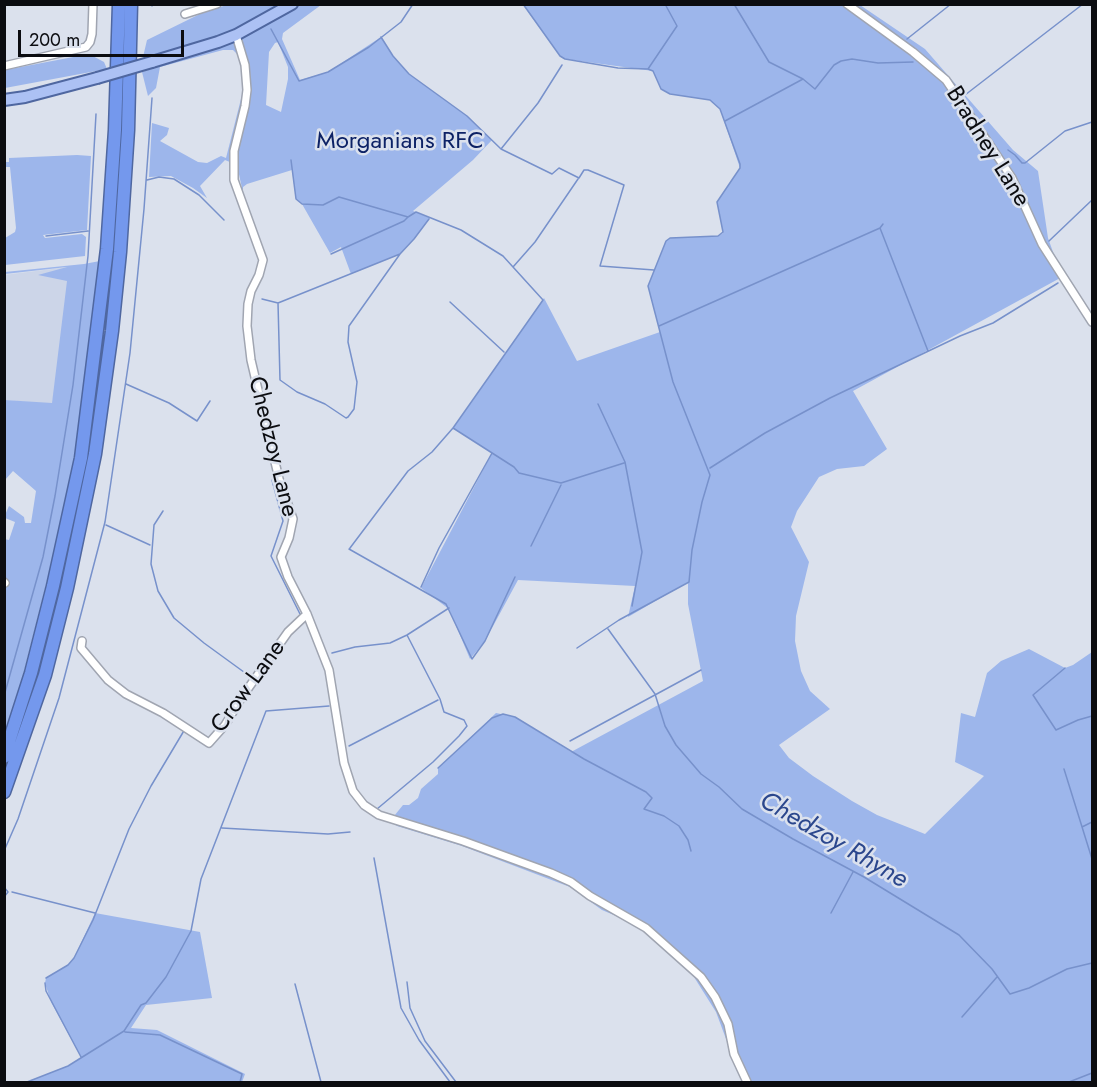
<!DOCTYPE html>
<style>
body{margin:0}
#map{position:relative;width:1097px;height:1087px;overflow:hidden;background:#dbe1ed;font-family:Jost,sans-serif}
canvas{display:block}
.frame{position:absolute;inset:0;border:6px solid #0b0c10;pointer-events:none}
.scale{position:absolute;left:18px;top:30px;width:166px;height:27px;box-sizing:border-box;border:3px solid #0b0c10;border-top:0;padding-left:8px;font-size:18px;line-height:21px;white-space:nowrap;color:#0b0c10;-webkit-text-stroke:4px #dbe1ed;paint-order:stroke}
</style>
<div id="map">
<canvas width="1097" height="1087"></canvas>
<div class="frame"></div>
<div class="scale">200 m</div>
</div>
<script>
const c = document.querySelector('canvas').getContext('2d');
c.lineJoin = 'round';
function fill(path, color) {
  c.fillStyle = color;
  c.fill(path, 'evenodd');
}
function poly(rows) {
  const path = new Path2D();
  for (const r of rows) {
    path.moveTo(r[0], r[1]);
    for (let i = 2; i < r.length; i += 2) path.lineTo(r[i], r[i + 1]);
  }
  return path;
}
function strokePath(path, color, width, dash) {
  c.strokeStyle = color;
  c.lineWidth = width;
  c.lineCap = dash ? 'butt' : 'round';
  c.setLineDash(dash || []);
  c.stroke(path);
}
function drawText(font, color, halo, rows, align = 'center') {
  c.font = font + ' Jost,sans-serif';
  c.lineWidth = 5;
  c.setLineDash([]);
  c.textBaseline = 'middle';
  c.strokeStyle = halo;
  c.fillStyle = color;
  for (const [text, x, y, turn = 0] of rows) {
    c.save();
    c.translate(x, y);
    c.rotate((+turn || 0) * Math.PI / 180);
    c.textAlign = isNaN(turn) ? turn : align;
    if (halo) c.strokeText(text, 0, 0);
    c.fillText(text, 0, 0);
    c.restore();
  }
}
fill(poly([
 [76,266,52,404,5,400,4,275]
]), '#ccd5e8');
fill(poly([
 [227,5,321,5,283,33,282,39,300,80,328,72,381,37,393,56,409,74,467,116,492,140,473,160,413,211,430,218,414,239,400,254,351,274,341,247,330,253,302,204,296,199,292,170,247,184,243,187,243,193,237,165,225,160,200,186,207,198,193,188,171,176,149,177,152,123,169,128,167,135,160,141,198,162,207,163,221,156,226,158,244,87,242,68,237,54,233,50,223,50,160,67,156,88,148,96,142,72,160,66,162,54,143,57,147,40,206,11],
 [278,42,288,67,288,79,281,112,266,105,269,52,275,43],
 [523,5,860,5,925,49,1013,150,1038,171,1048,238,1062,277,853,391,887,449,864,466,837,469,819,477,797,511,791,527,809,562,796,616,795,641,801,671,810,691,830,709,779,745,789,758,813,776,852,801,877,815,925,834,984,776,955,762,961,713,975,717,987,673,1001,661,1029,649,1065,668,1073,665,1092,652,1092,1082,742,1082,716,1012,694,977,660,945,635,924,602,910,570,887,462,846,397,826,390,821,403,805,409,805,418,798,421,789,438,774,438,768,496,713,515,717,571,752,703,681,688,604,688,582,628,617,635,586,518,580,485,641,470,659,449,609,421,588,492,453,453,428,544,298,577,361,660,332,648,286,666,241,670,238,718,236,723,233,717,202,740,168,720,109,710,100,670,94,661,89,653,71,565,59,560,56],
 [89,54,104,62,107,69,5,88,5,70],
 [77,155,91,156,87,230,43,235,45,238,82,234,86,237,85,256,5,265,5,238,15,232,16,228,10,167,5,167,5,162,9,162,9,158],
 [100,261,79,437,67,502,17,699,5,734,4,539,9,540,15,522,5,518,5,515,9,506,24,517,25,523,31,523,36,491,13,471,5,480,5,400,52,403,67,281,38,275,67,267,5,274,5,272,84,264],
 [95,913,200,932,212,998,146,1005,131,1028,157,1030,245,1074,242,1082,27,1082,70,1065,81,1057,51,1002,45,983,46,978,68,965,74,958]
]), '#9db6eb');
strokePath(poly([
 [523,4,560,56,565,59,618,68,648,69,653,71,661,89,670,94,710,100,720,109,740,164,740,168,717,202,723,232,718,236,670,238,666,241,648,286,673,382,710,475,702,502,692,550,689,582,619,620,577,648],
 [734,4,769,62,803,79,815,89,834,65,841,61,852,59,878,63,913,62],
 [152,6,152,4],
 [271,29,299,81,328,72,369,47,401,22,413,4],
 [381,37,393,56,409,74,467,116,501,149,552,174,559,168,579,178,584,170,588,170,624,185,600,266,654,270],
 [907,39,951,4],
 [648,69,677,26,665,4],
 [965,95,1083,4],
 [725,121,803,79],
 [501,149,538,103,562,65],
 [1008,150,1015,155,1022,163,1025,163,1065,131,1092,122],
 [291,160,296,199,302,204,323,205,339,197,408,217,416,212,461,230,503,256,543,300,453,428,432,452,408,471,350,548],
 [147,180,159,177,174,179,199,195,224,220],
 [883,224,880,228,928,351],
 [46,236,88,231],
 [1049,241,1092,200],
 [331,254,404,221,408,217],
 [513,267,535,242,578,179],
 [262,299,278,303,400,254,414,239,429,219],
 [450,302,504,352],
 [278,303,280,380,297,392,325,404,346,418,348,417,354,409,357,382,348,342,349,326,400,254],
 [659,326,880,228],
 [126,384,169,403,197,421,210,401],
 [598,404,625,462,642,552,632,606],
 [453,428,514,467,519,473,561,483,624,463],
 [710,468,765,433,830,398,960,336,993,323,1058,283],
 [272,480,283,521,271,556,300,614],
 [163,511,154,525,151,564,158,591,174,618,204,643,248,675],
 [106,525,150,545],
 [531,546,561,485],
 [349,549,446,604,472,659,485,641,515,577],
 [421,587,439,548,492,453],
 [608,629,655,694,665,726,676,745,701,774,719,787,742,809,793,839,864,877,959,935,992,969,1010,994,1029,988,1067,969,1092,963],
 [332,653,355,647,390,643,407,635,449,608],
 [1065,668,1033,695,1056,730,1078,720,1092,716],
 [4,696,43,557,55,496,73,385,88,256,96,114],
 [570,741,701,670],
 [349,746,438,700],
 [438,768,492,718,503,714,515,717,584,759,646,792,652,798,644,809,664,816,679,826,688,840,691,851],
 [1064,769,1092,859],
 [377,809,433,762,459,736,467,726,464,720,444,712,440,699,407,635],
 [1082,827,1092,822],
 [222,828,328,834,350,832],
 [4,851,18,819,59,698,105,522,130,353,144,209,152,98],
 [374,858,401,1008,419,1040,450,1082],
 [4,887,8,892,4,897],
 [12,892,95,913],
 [831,913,853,872],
 [46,978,68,965,74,958,93,920,129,829,151,786,185,729],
 [407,982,410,1008,425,1041,456,1082],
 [45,983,46,991,81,1057],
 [295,984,321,1082],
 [962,1017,997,977],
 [125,1032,160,1035,242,1074,240,1082],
 [27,1082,68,1066,124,1031,141,1005,146,1003,166,977,191,931,201,879,266,711,329,706],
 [1069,1082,1092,1073]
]), '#7791cb', 1.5);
const minor = poly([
 [847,4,913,52,946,80,1012,178,1042,244,1092,322],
 [185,14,217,4],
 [236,35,245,65,247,90,245,106,234,151,234,180,263,260,259,275,251,291,248,304,247,326,251,360,279,479,293,519,289,538,281,557,288,577,307,614,329,670,344,763,353,791,364,805,379,815,463,841,551,873,571,882,590,896,646,928,701,977,715,997,728,1024,734,1054,747,1082],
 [4,66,86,47,90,42,92,34,93,4],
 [4,582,5,583],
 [82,641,81,648,108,680,126,694,163,713,209,743,225,725,242,697,288,632,307,614]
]);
const primary = poly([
 [152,62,218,42,236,35,292,4],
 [4,100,25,97,97,78]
]);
const motorway = poly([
 [4,757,31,673,53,586,81,458,107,249,115,130,119,4],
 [4,792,45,675,67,588,95,454,112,331,120,252,128,130,131,4]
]);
strokePath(minor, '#a0a5b1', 10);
strokePath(primary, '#4f67a0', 14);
strokePath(motorway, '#4f67a0', 15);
strokePath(minor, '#fff', 7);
strokePath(primary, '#acc1f4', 10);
strokePath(motorway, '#7498ed', 12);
const primaryBridge = poly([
 [97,78,152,62]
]);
strokePath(primaryBridge, '#4f67a0', 14, []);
strokePath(primaryBridge, '#acc1f4', 10);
drawText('24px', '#0d2266', '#dbe1ed', [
 ["Morganians RFC",400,142]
]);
drawText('24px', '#0b0c10', '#dbe1ed', [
 ["Bradney Lane",987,147,58],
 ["Chedzoy Lane",272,447,76],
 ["Crow Lane",249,687,-54]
]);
drawText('italic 26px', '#2b478d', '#dbe1ed', [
 ["Chedzoy Rhyne",833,841,30]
]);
</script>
